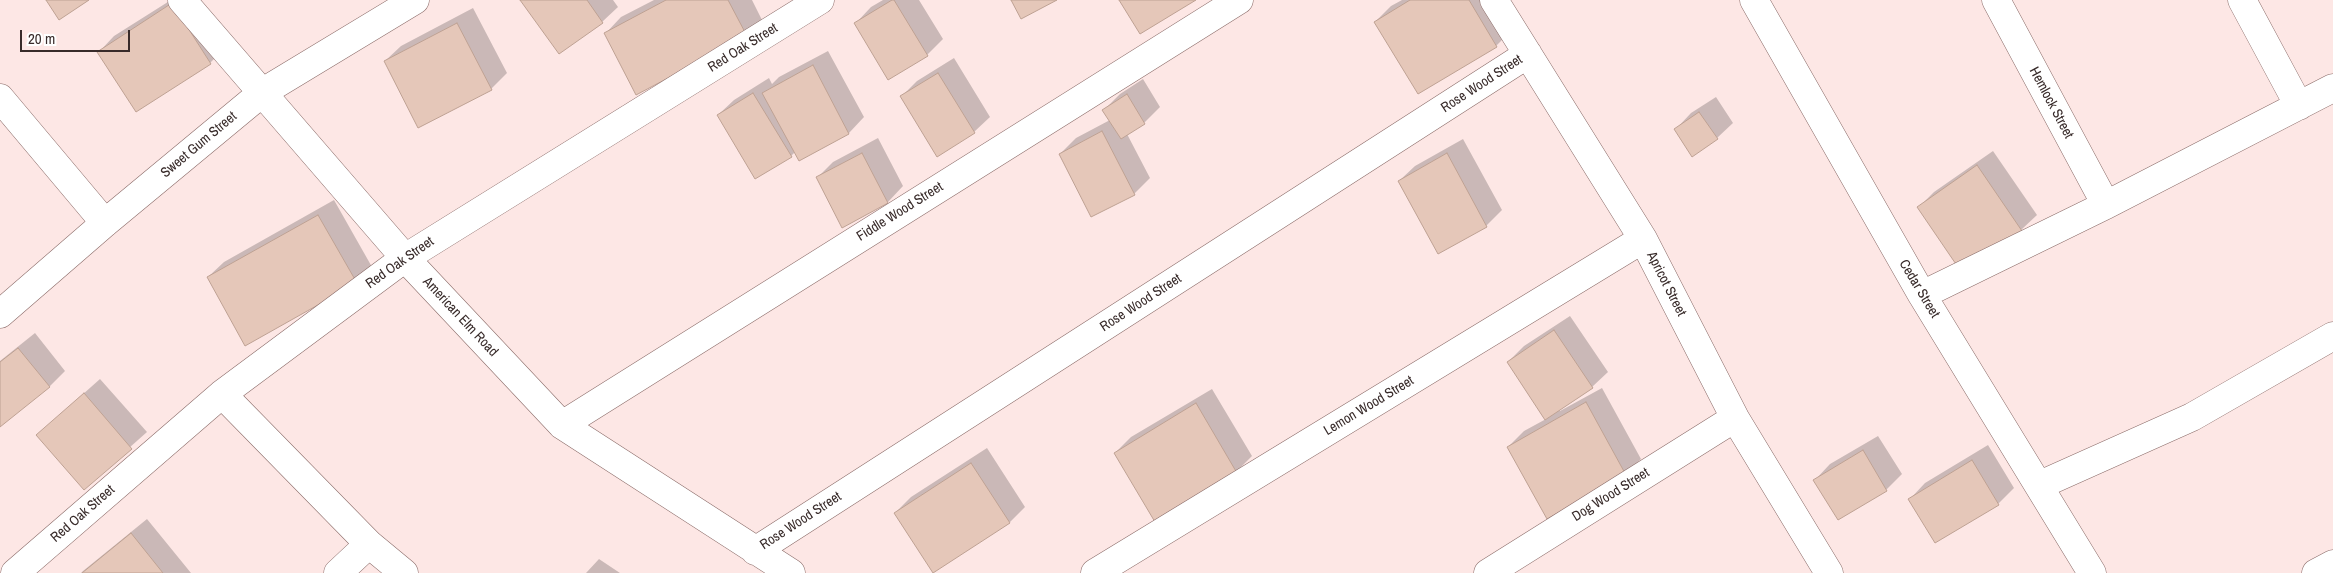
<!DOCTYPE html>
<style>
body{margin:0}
#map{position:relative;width:2333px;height:573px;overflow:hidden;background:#fde7e5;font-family:"Archivo Narrow",sans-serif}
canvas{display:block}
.scale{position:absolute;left:20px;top:30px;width:110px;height:22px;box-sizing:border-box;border:2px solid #382b2a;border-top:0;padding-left:6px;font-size:15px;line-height:18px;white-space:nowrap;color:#382b2a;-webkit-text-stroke:4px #fff;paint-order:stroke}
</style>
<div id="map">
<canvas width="2333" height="573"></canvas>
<div class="scale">20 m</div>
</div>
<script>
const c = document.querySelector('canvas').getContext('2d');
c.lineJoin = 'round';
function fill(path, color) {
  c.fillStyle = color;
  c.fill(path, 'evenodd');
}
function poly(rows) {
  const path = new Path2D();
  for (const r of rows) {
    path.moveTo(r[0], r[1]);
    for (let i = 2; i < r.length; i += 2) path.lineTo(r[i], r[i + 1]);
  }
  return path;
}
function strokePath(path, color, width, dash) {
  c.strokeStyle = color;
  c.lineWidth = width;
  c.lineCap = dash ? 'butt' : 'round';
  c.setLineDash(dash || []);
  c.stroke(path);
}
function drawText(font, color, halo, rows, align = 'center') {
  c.font = font + ' "Archivo Narrow",sans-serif';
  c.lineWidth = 4.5;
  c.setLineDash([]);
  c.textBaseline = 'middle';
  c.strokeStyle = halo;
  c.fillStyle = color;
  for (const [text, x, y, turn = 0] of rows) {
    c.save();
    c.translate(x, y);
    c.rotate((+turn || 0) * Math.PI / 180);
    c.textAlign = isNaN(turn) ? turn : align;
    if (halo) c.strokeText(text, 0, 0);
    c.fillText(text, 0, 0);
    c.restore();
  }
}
fill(poly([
 [171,0,226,47,210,63,137,110,99,52,114,36],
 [522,0,613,0,618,7,602,22],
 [654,0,752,0,762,20,747,35,606,33,621,17],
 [883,0,919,0,943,39,927,55,856,23,871,7],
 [1402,0,1494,0,1512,30,1496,46,1375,22,1391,6],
 [473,8,507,73,491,89,385,61,401,46],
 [828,51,864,117,849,133,800,159,796,151,791,156,718,115,734,100,769,78,772,84,779,77],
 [954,58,990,117,974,132,901,97,917,81],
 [1143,79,1160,107,1144,123,1127,134,1150,178,1134,194,1060,154,1076,138,1110,120,1104,110,1120,94],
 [1716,97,1733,123,1717,138,1676,129,1691,113],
 [878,138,903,186,888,202,842,226,817,178,833,162],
 [1463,139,1502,210,1486,226,1399,181,1415,166],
 [1993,151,2037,215,2021,230,1962,271,1918,208,1934,192],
 [334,200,372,267,356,282,208,277,224,262],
 [1570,316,1608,372,1592,387,1559,410,1560,411,1602,388,1641,459,1626,474,1508,447,1524,431,1546,419,1508,362,1524,346],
 [35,333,65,371,50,386,0,426,0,361],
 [100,379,147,432,84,488,37,435],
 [1212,389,1252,456,1236,472,1115,453,1131,437],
 [1878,436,1902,474,1886,490,1815,480,1830,464],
 [1988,445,2014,488,1998,504,1935,542,1910,499,1925,483],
 [987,448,1025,507,1010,522,895,513,911,497],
 [147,519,191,573,81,573,83,571],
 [599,559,620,573,586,573]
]), '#0003');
const building = poly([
 [46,0,89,0,59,20,46,0],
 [520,0,587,0,603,23,559,54,520,0],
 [666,0,728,0,747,36,636,95,604,33,666,0],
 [892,0,894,0,928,56,888,80,854,23,892,0],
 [1011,0,1057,0,1021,19,1011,0],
 [1119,0,1196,0,1140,34,1119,0],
 [1410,0,1469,0,1497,47,1418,94,1374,22,1410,0],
 [172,3,211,64,136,112,97,52,172,3],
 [457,23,492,90,418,128,384,61,457,23],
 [813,65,849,134,799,161,762,93,813,65],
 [938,73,975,133,937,157,900,96,938,73],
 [753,93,792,157,755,179,717,115,753,93],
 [1127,94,1145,124,1121,139,1102,110,1127,94],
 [1699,112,1718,139,1692,157,1674,129,1699,112],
 [1102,131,1135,195,1091,217,1059,154,1102,131],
 [862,153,888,203,842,228,816,177,862,153],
 [1447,153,1487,227,1438,254,1398,181,1447,153],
 [1977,165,2022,231,1962,273,1917,207,1977,165],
 [318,215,357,283,245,346,207,277,318,215],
 [1554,330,1593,388,1545,420,1507,362,1554,330],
 [18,348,50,387,0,427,0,362,18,348],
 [84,393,132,449,84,490,36,435,84,393],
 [1586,402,1626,475,1547,519,1507,447,1586,402],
 [1196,403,1237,473,1155,522,1114,453,1196,403],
 [1863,450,1887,491,1838,520,1813,480,1863,450],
 [1972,460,1999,505,1935,543,1908,499,1972,460],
 [971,463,1010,523,933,573,894,513,971,463],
 [131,533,163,573,82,573,131,533]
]);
fill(building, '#e5c7b9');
strokePath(building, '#bea193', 1);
const street = poly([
 [182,0,405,258,562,425,791,573],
 [1494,0,1643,239,1735,418,1829,573],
 [1754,0,1922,295,2092,573],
 [1996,0,2106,205],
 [2242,0,2299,106],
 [0,98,105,223],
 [1922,295,2106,205,2333,88],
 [0,314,105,223,263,92,415,0],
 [222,394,369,544,404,573],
 [562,425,1239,0],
 [2040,485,2192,417,2333,336],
 [755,551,1528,54],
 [15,573,222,394,405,258,820,0],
 [338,573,369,544],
 [1095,573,1643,239],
 [1488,573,1735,418],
 [2316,573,2333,564]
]);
strokePath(street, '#8a6b68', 29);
strokePath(street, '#fff', 28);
drawText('14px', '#382b2a', '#fff', [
 ["Red Oak Street",743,48,-32],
 ["Rose Wood Street",1482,84,-33],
 ["Hemlock Street",2051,103,62],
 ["Sweet Gum Street",199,145,-40],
 ["Fiddle Wood Street",900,212,-32],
 ["Red Oak Street",400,263,-35],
 ["Apricot Street",1666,284,63],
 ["Cedar Street",1919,289,59],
 ["Rose Wood Street",1141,303,-33],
 ["American Elm Road",460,317,47],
 ["Lemon Wood Street",1369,406,-31],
 ["Dog Wood Street",1611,495,-32],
 ["Red Oak Street",83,514,-41],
 ["Rose Wood Street",801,521,-33]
]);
</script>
